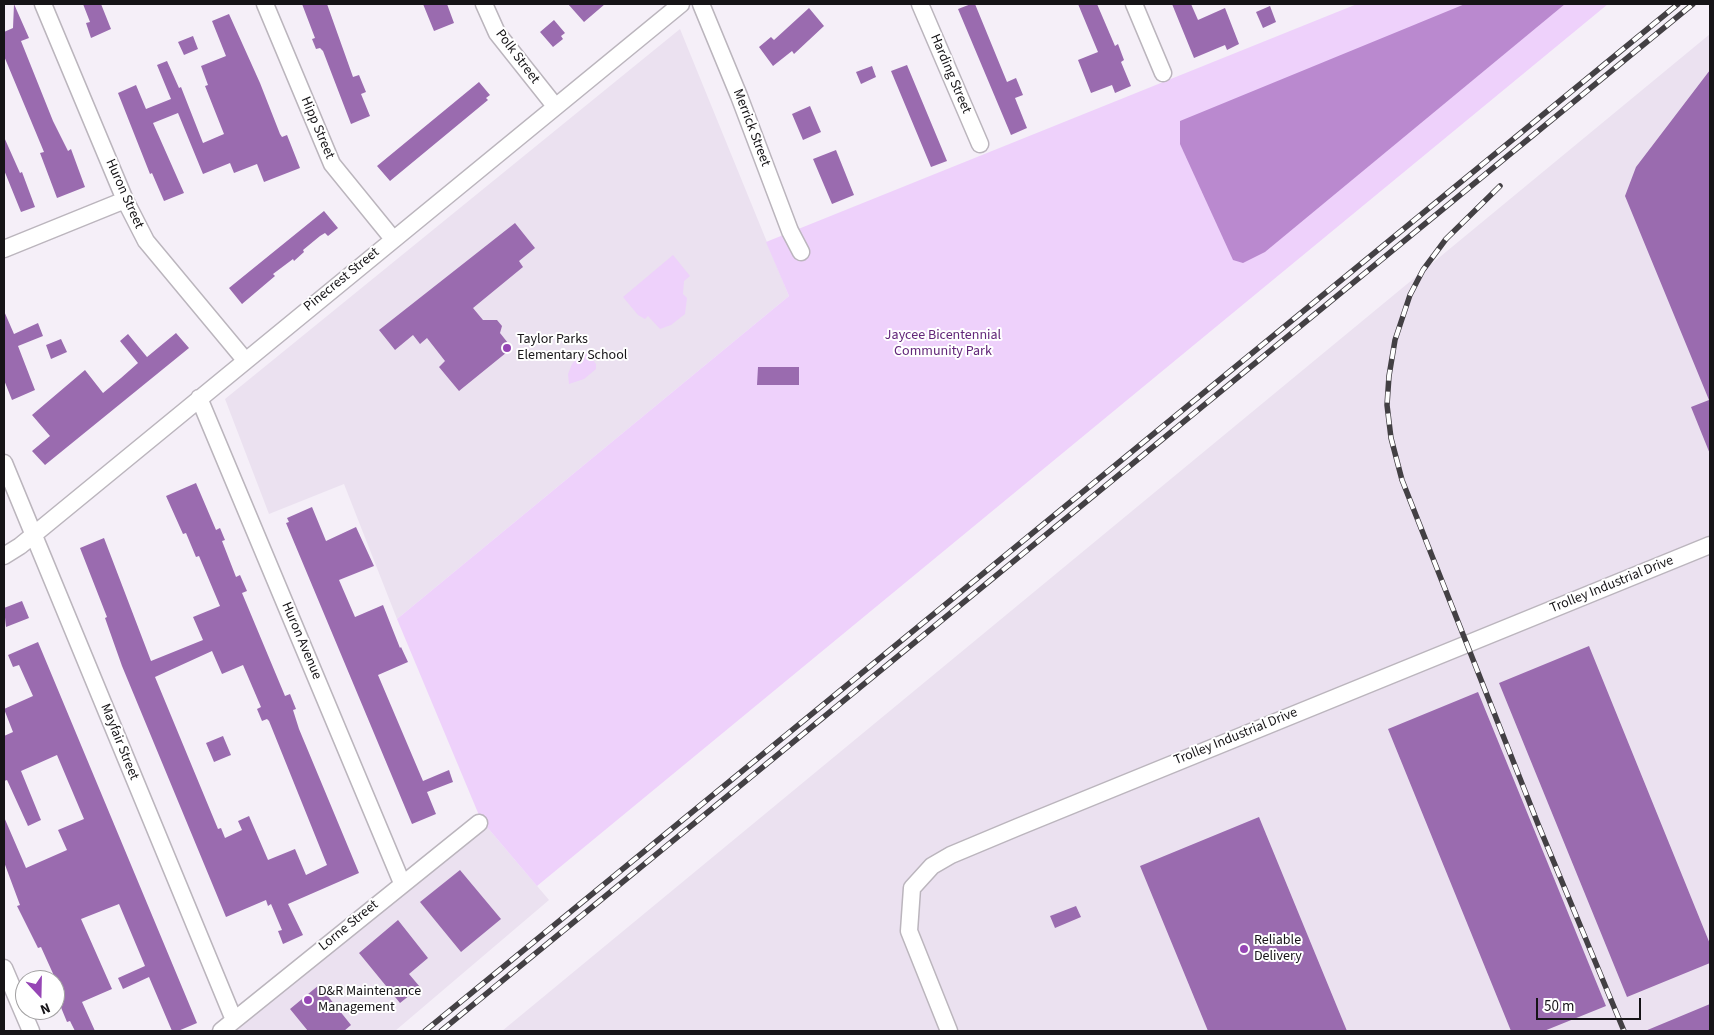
<!DOCTYPE html>
<style>
body{margin:0}
#map{position:relative;width:1714px;height:1035px;overflow:hidden;background:#f5eff8;font-family:"Source Sans 3",sans-serif}
canvas{display:block}
.frame{position:absolute;inset:0;border:5px solid #161417;pointer-events:none}
.north{position:absolute;left:15px;top:970px;width:50px;height:50px;box-sizing:border-box;background:#fff;border:1px solid #a2a1a2;border-radius:50%;rotate:159deg;font-size:14px;font-weight:700;line-height:20px;text-align:center;color:#161417}
.north::after{content:'';display:block;margin:auto;width:18px;height:22px;background:#9646b5;clip-path:polygon(50% 0,100% 100%,50% 72%,0 100%)}
.scale{position:absolute;left:1536px;top:998px;width:105px;height:22px;box-sizing:border-box;border:2px solid #161417;border-top:0;padding-left:6px;font-size:15px;line-height:18px;white-space:nowrap;color:#161417;-webkit-text-stroke:4px #fff;paint-order:stroke}
</style>
<div id="map">
<canvas width="1714" height="1035"></canvas>
<div class="frame"></div>
<div class="north">N</div>
<div class="scale">50 m</div>
</div>
<script>
const c = document.querySelector('canvas').getContext('2d');
c.lineJoin = 'round';
function fill(path, color) {
  c.fillStyle = color;
  c.fill(path, 'evenodd');
}
function poly(rows) {
  const path = new Path2D();
  for (const r of rows) {
    path.moveTo(r[0], r[1]);
    for (let i = 2; i < r.length; i += 2) path.lineTo(r[i], r[i + 1]);
  }
  return path;
}
function strokePath(path, color, width, dash) {
  c.strokeStyle = color;
  c.lineWidth = width;
  c.lineCap = dash ? 'butt' : 'round';
  c.setLineDash(dash || []);
  c.stroke(path);
}
function drawText(font, color, halo, rows, align = 'center') {
  c.font = font + ' "Source Sans 3",sans-serif';
  c.lineWidth = 4;
  c.setLineDash([]);
  c.textBaseline = 'middle';
  c.strokeStyle = halo;
  c.fillStyle = color;
  for (const [text, x, y, turn = 0] of rows) {
    c.save();
    c.translate(x, y);
    c.rotate((+turn || 0) * Math.PI / 180);
    c.textAlign = isNaN(turn) ? turn : align;
    if (halo) c.strokeText(text, 0, 0);
    c.fillText(text, 0, 0);
    c.restore();
  }
}
fill(poly([
 [680,29,789,296,397,619,344,484,269,514,225,399],
 [1710,34,1710,1031,502,1031],
 [481,820,549,900,395,1031,231,1031]
]), '#ebe1f0');
fill(poly([
 [1357,4,1608,4,537,886,481,820,397,619,789,296,766,242],
 [673,255,690,276,684,281,683,294,687,298,685,314,671,325,660,329,648,316,645,319,638,315,623,297],
 [585,350,596,364,596,369,584,379,569,384,568,374,572,364]
]), '#eed1fb');
fill(poly([
 [1465,4,1565,4,1265,252,1243,263,1233,260,1180,144,1180,121]
]), '#ba89cf');
fill(poly([
 [14,4,29,38,21,41,53,121,68,151,71,149,85,187,57,198,40,153,44,152,4,56,4,32,13,28],
 [83,4,101,4,111,29,91,38,86,23,90,22],
 [302,4,327,4,353,77,359,75,366,92,361,94,370,116,351,124,323,51,320,48,316,49,312,39,315,38],
 [423,4,447,4,454,23,434,31],
 [568,4,605,4,584,22],
 [971,4,975,4,1007,82,1016,78,1023,95,1015,98,1027,128,1011,135,958,9],
 [1078,4,1097,4,1115,46,1118,44,1124,60,1121,62,1131,86,1115,93,1112,85,1091,93,1078,60,1098,52],
 [1172,4,1191,4,1198,20,1225,8,1239,44,1227,50,1225,45,1194,58],
 [1270,6,1276,22,1263,28,1256,12],
 [809,8,824,26,794,54,792,51,773,66,759,47,771,37,774,40],
 [229,14,260,83,280,134,282,137,287,135,300,168,264,182,257,164,234,173,230,163,203,174,178,113,153,123,184,193,164,201,152,173,150,174,118,93,136,85,146,109,171,99,157,65,167,61,179,88,181,87,203,143,224,134,205,86,208,85,201,66,226,56,212,21],
 [554,20,565,33,561,36,563,39,553,47,540,32],
 [193,36,198,49,184,55,178,42],
 [907,65,947,161,931,167,891,71],
 [872,66,876,77,861,84,856,72],
 [1710,70,1710,454,1691,407,1709,400,1625,196,1636,167],
 [479,82,490,95,486,98,488,100,390,181,377,166],
 [810,106,821,132,803,140,792,114],
 [4,137,20,173,22,172,35,207,21,212,4,170],
 [836,150,854,195,832,204,813,159],
 [324,211,338,228,328,236,325,233,320,236,303,250,304,252,294,261,293,259,273,274,275,276,242,304,229,288],
 [515,223,535,248,519,261,523,267,473,308,483,320,497,320,502,326,500,333,512,348,459,391,439,367,445,361,427,338,420,344,413,335,395,350,379,330],
 [4,311,14,334,38,323,43,336,18,346,35,390,12,400,4,380],
 [176,333,189,348,45,465,32,451,50,436,32,415,85,370,103,393,121,378,138,363,120,341,128,334,147,357],
 [61,339,67,352,51,359,46,345],
 [758,367,799,367,799,385,757,385],
 [196,483,216,530,220,528,225,540,222,541,236,577,240,575,247,591,242,593,285,696,290,694,296,709,293,710,299,729,359,873,288,904,303,935,283,944,278,931,282,930,271,904,268,906,266,900,226,917,122,666,105,618,107,617,80,548,104,538,151,661,203,640,193,617,220,606,199,556,196,557,186,533,183,534,166,496],
 [212,651,222,674,243,665,261,707,257,709,262,721,267,719,269,721,327,865,306,875,295,849,268,860,249,816,238,821,242,830,225,838,221,828,218,829,155,677],
 [312,507,326,541,356,527,374,566,339,580,355,617,383,605,400,648,401,647,408,662,378,675,423,781,449,770,453,782,427,792,436,814,412,824,286,523,289,522,287,518],
 [22,601,29,618,6,627,4,608],
 [38,642,197,1023,178,1031,172,1031,149,977,123,989,118,978,145,966,119,904,81,919,112,989,82,1002,95,1031,75,1031,70,1021,67,1022,60,1005,62,1004,55,988,55,980,52,980,55,978,41,947,38,948,17,906,20,905,4,862,4,817,26,868,67,850,58,830,84,819,57,755,21,771,41,820,28,826,7,780,4,781,4,736,13,732,4,709,33,696,19,665,13,667,8,655],
 [1589,646,1710,944,1710,963,1627,997,1499,683],
 [1478,692,1606,1006,1544,1031,1511,1031,1388,729],
 [223,736,231,755,214,762,206,743],
 [1259,817,1347,1031,1208,1031,1140,866],
 [460,870,501,919,461,952,420,902],
 [1076,906,1081,917,1055,928,1050,916],
 [398,920,428,958,409,974,420,987,400,1003,359,953],
 [319,985,351,1025,344,1031,308,1031,290,1009],
 [1710,1004,1710,1031,1645,1031]
]), '#9a6baf');
const minor = poly([
 [43,4,125,200,146,241,245,360],
 [265,4,332,164,393,239],
 [484,4,497,33,555,106],
 [701,4,739,96,790,231,801,252],
 [920,4,980,144],
 [1134,4,1163,73],
 [4,249,125,200],
 [199,398,402,883],
 [4,463,234,1020],
 [4,556,20,546,681,4],
 [4,968,31,1031],
 [221,1031,479,823],
 [949,1031,909,931,912,888,932,866,951,855,1018,827,1710,545]
]);
strokePath(minor, '#bbb5bd', 19);
strokePath(minor, '#fff', 16);
const rail = poly([
 [1500,186,1446,239,1423,270,1410,295,1395,340,1389,376,1387,405,1391,438,1402,480,1538,824,1624,1031],
 [425,1031,1678,4],
 [441,1031,1693,4]
]);
strokePath(rail, '#434044', 5.5);
strokePath(rail, '#fff', 4, [11]);
for (const [x, y, r, color] of [
 [507,348,5,"#9646b5"],
 [1244,949,5,"#9646b5"],
 [308,1000,5,"#9646b5"]
]) {
  const dot = new Path2D();
  dot.arc(x, y, r, 0, 2 * Math.PI);
  c.fillStyle = color;
  c.fill(dot);
  strokePath(dot, '#fff', 2);
}
drawText('14px', '#161417', '#fff', [
 ["Polk Street",517,57,53],
 ["Harding Street",950,74,67],
 ["Hipp Street",317,128,67],
 ["Merrick Street",751,128,69],
 ["Huron Street",124,194,66],
 ["Pinecrest Street",342,280,-39],
 ["Trolley Industrial Drive",1612,585,-22],
 ["Huron Avenue",301,641,67],
 ["Trolley Industrial Drive",1236,737,-22],
 ["Mayfair Street",119,742,68],
 ["Lorne Street",349,926,-39]
]);
drawText('14px', '#622679', '#fff', [
 ["Jaycee Bicentennial",943,336],
 ["Community Park",943,352]
]);
drawText('14px', '#161417', '#fff', [
 ["Taylor Parks",517,340],
 ["Elementary School",517,356],
 ["Reliable",1254,941],
 ["Delivery",1254,957],
 ["D&R Maintenance",318,992],
 ["Management",318,1008]
], 'left');
</script>
